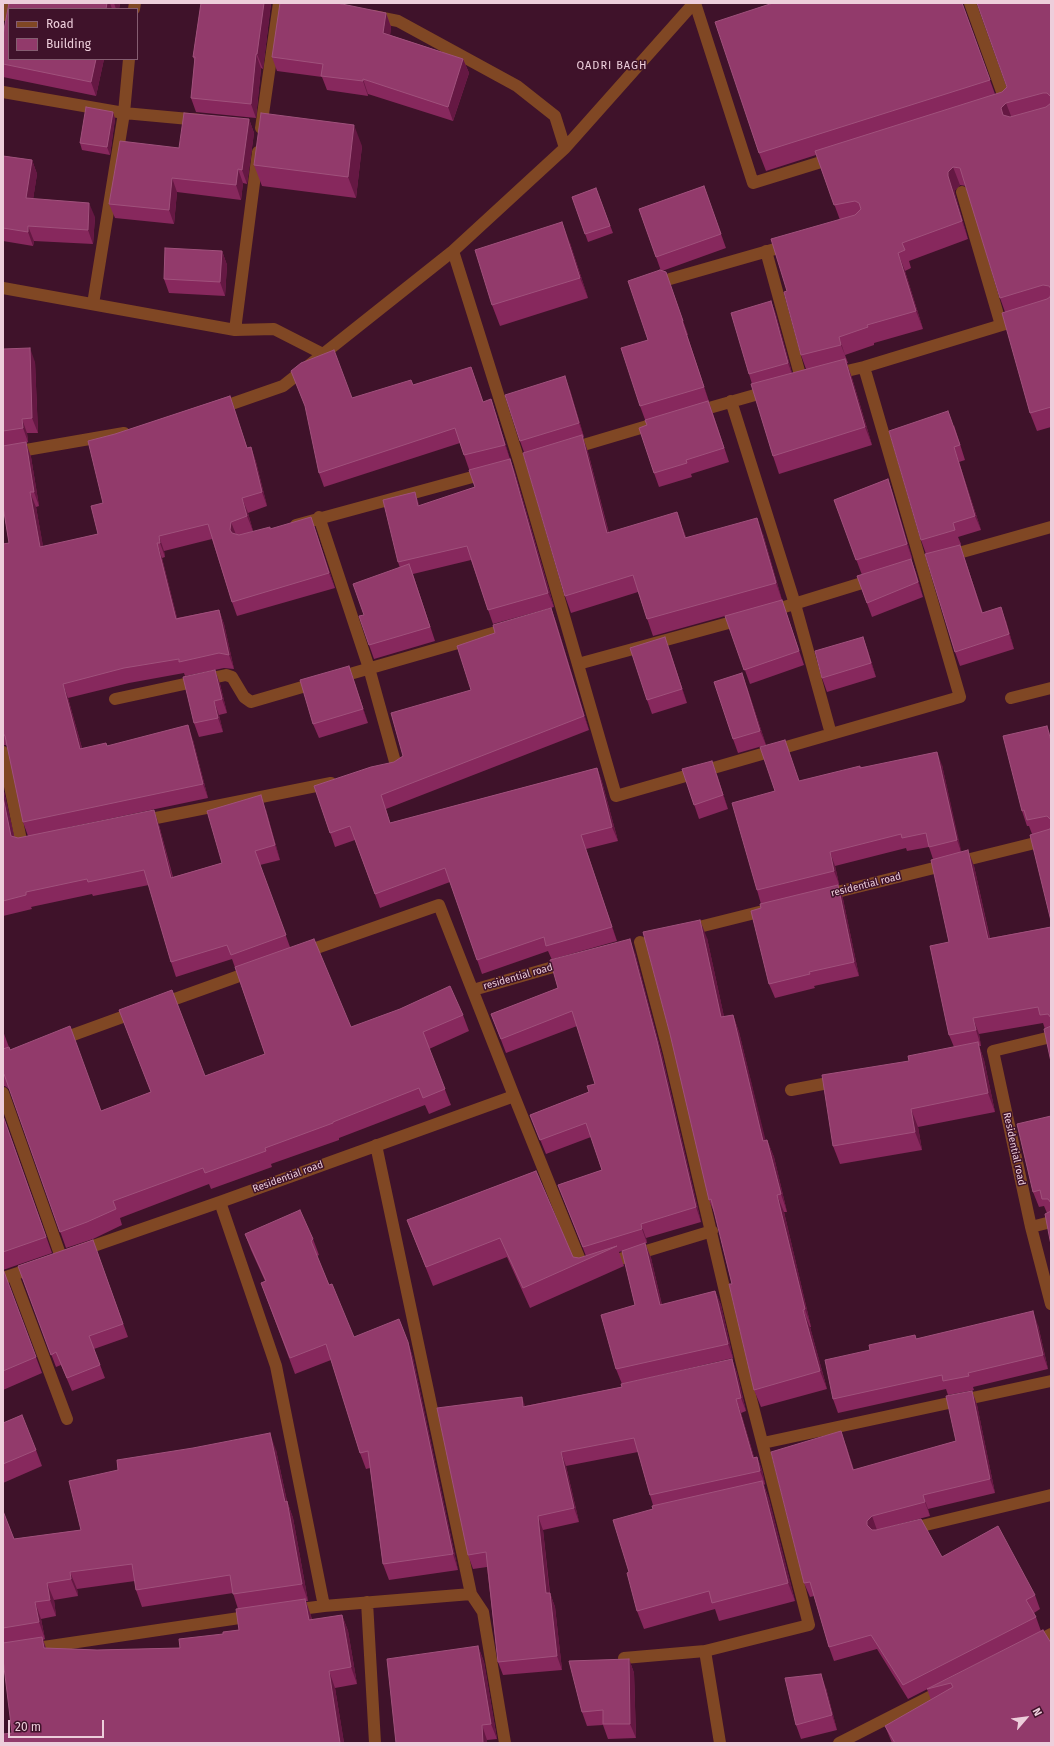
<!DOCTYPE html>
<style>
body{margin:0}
#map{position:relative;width:1054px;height:1746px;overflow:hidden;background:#3f122a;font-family:"Fira Sans",sans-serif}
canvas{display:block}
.frame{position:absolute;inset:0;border:4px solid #edcedb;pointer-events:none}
.legend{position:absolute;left:8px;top:8px;width:130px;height:52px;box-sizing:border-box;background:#3f122a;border:1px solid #855d71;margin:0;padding:5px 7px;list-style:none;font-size:12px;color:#edcedb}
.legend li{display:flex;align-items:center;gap:8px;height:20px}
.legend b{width:20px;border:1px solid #855d71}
.north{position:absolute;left:1006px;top:1698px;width:40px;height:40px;-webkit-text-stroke:3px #3f122a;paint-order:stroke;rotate:62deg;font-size:11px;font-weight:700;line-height:16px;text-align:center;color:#edcedb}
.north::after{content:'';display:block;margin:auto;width:14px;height:18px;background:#edcedb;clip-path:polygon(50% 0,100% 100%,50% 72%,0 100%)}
.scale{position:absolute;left:8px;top:1720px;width:96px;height:18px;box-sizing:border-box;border:2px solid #edcedb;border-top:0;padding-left:5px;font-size:12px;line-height:14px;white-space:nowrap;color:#edcedb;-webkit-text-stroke:3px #3f122a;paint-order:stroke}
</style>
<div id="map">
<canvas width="1054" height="1746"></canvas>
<div class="frame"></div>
<ul class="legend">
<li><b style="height:5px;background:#804724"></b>Road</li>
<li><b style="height:11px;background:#923a6b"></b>Building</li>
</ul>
<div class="north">N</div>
<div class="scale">20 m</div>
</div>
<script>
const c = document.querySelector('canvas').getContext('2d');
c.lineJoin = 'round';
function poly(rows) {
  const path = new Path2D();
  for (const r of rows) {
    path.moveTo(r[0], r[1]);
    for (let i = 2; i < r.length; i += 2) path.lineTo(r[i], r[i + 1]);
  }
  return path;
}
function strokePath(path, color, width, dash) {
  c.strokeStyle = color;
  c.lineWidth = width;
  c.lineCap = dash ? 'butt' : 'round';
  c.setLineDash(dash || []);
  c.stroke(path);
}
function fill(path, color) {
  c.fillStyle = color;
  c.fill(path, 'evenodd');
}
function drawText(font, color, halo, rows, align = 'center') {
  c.font = font + ' "Fira Sans",sans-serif';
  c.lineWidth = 3;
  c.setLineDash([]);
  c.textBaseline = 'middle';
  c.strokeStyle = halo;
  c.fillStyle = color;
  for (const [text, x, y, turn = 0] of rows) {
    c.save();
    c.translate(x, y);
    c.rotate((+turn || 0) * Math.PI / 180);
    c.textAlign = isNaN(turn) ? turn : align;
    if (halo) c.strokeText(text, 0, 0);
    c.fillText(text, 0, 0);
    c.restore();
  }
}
strokePath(poly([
 [695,3,753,183,834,158],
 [970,3,1006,103,1002,105]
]), '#804724', 12);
strokePath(poly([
 [134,9,135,3],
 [3,15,5,3],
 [373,16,398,21,517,86,555,116,565,148],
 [3,92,124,113,200,120],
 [261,128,279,3],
 [962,192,1001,325],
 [453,251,520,464,616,796,960,697,864,367],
 [766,251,802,382],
 [670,279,789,245],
 [3,288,235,330,274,329,323,354],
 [93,304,124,113,129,59],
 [235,330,258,152],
 [834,374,864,367,1051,310],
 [731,401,795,604,831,734],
 [217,409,283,386,453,251,565,148,694,3],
 [695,412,769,391],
 [570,449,654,424],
 [3,454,124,433],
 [319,517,369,668,397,769,388,771],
 [296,525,487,473],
 [948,556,1051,527],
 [768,612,875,579],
 [578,664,743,619],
 [336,678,510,628],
 [1011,698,1051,688],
 [115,699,226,675,232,677,244,697,251,702,316,683],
 [3,752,22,845,29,844],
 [141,821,331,783],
 [825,895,1051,839],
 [687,930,767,910],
 [302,953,439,905,514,1096,584,1270,587,1269],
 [473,990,567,963],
 [161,1004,253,971],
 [1051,1037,993,1051,1031,1227,1051,1304],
 [59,1040,136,1012],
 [791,1090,839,1081],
 [3,1093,61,1257],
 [376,1145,471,1594,483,1612,505,1743],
 [220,1202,276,1366,324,1606],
 [1031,1227,1051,1222],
 [79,1251,220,1202,514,1096],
 [607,1263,712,1231],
 [13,1275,67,1419],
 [3,1278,36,1267],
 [763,1443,1051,1381],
 [909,1529,1051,1495],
 [367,1602,375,1743],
 [293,1610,324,1606,471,1594],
 [1032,1644,1051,1634],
 [705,1651,720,1743],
 [3,1653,253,1616],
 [624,1658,705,1651,809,1625,742,1364,669,1053,640,942],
 [839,1743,943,1690]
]), '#804724', 12);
fill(poly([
 [9,3,120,3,119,9,9,9,104,59,96,96,3,77,3,35],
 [201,3,271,3,263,69,261,68,256,118,196,112,191,98,195,61,193,57],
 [1051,3,1051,427,1037,431,1030,413,1005,312,1000,298,966,186,960,185,955,190,955,194,968,239,909,261,911,268,905,271,923,329,874,343,874,345,845,355,848,363,847,363,852,378,872,445,779,474,773,456,752,384,749,374,771,301,776,315,792,373,806,369,801,355,787,291,840,220,816,155,766,171,759,153,963,6,995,94,1002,92,1007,87],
 [386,13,391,27,390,35,463,59,469,73,453,121,368,94,368,96,327,90,322,77,277,71,272,57],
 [113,112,115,119,110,155,82,150,80,143],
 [249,119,254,133,247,184,243,183,241,200,177,192,174,224,115,218,109,204,179,148],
 [362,146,356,198,262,186,254,165],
 [3,156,32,160,37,174,33,199,95,217,93,244,34,241,33,246,3,241],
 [704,186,726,248,662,271,671,286,688,335,687,335,729,462,691,474,692,477,659,487,654,473,647,425,640,406,661,271,639,209],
 [596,188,613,233,588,242,572,197],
 [570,243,588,298,500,326,492,305],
 [222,251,227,265,225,296,169,293,164,279],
 [3,349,35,362,38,433,27,433,28,442,26,443,31,457,39,506,36,507,43,547,98,534,115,434,230,396,247,448,251,447,256,462,267,506,248,513,253,531,248,533,271,529,316,532,335,588,237,616,232,602,212,539,164,551,165,557,162,558,177,618,219,610,224,624,234,669,224,668,185,676,184,673,129,683,68,698,82,748,193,740,208,798,65,828,159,825,173,877,222,863,266,810,280,860,260,865,290,947,351,1027,463,1015,469,1031,429,1049,451,1105,429,1114,425,1105,339,1138,339,1140,271,1164,272,1167,211,1189,209,1184,120,1218,122,1225,93,1239,66,1248,10,1090,5,1086,3,1086,3,1031,10,1050,101,1111,151,1092,119,1010,205,1076,265,1054,232,959,176,977,171,962,149,885,93,896,92,894,31,907,32,909,3,916,3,787,14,836,18,838,28,836,23,822,7,747,6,745,3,745,3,544,9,543,3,506],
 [471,367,483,402,496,414,510,459,515,473,554,607,493,624,471,560,413,574,435,641,374,659,369,645,364,615,400,568,398,562,420,506,475,487,460,443,324,487,319,473,352,398,413,385],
 [570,390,584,437,583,438,588,452,609,533,683,529,686,537,763,534,782,600,804,665,750,684,725,616,653,636,638,592,571,613,565,596,524,452,520,441],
 [954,425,965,460,959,462,981,530,958,537,961,544,960,545,983,613,1006,621,1014,649,960,666,955,652,926,554,921,540],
 [888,479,893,494,912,558,911,559,916,573,923,597,872,617,857,576,862,575,834,500],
 [551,608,556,622,589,730,386,809,390,823,597,768,602,782,618,841,586,849,617,941,553,959,635,953,662,1055,701,1222,646,1238,647,1243,645,1243,651,1258,662,1305,715,1291,721,1305,733,1358,622,1384,616,1369,635,1305,622,1251,619,1252,624,1266,530,1308,507,1257,433,1286,407,1220,536,1171,573,1257,579,1258,586,1256,558,1185,602,1170,591,1137,546,1154,530,1115,589,1092,595,1084,577,1026,506,1053,491,1014,558,988,552,960,548,951,482,974,450,882,380,908,355,840,335,847,314,786,394,762,403,756,471,690,495,633],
 [863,637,868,651,876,677,827,692,822,678],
 [670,651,687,703,652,714,647,700],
 [349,666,368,723,319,738,313,724],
 [215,670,220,684,227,713,219,715,223,732,199,737,194,723],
 [747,687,766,745,738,753,733,739],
 [1051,736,1051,921,1032,834,1029,826,1027,826,1022,811],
 [942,765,961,852,974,866,990,938,1051,927,1051,1062,1045,1029,1043,1023,979,1034,981,1046,979,1046,984,1060,995,1112,918,1127,922,1150,840,1164,833,1146,909,1061,954,1047,949,1035,949,942,933,859,929,847,907,851,906,848,835,866,839,884,838,885,843,899,859,976,814,986,815,988,775,998,769,984,761,904,757,890,775,791,800,781,860,767],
 [682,769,717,775,728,809,699,819],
 [707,938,724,1017,733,1015,739,1032,765,1140,767,1140,774,1157,787,1212,784,1212,811,1327,810,1327,827,1389,761,1407,754,1390,732,1284,716,1217,709,1200,670,1034],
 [3,1115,52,1253,3,1270,42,1373,3,1390],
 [1051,1116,1051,1245,1047,1213,1044,1206,1039,1207,1033,1192],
 [245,1234,313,1239,319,1255,317,1256,329,1285,354,1337,408,1342,413,1358,458,1570,389,1580,383,1564,370,1468,366,1469,360,1453,331,1360,295,1374,261,1283,265,1281,251,1250],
 [93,1240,128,1337,94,1349,105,1378,72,1391,61,1365,56,1367,18,1266],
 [1038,1325,1048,1369,973,1387,974,1390,948,1395,946,1389,838,1413,833,1399,870,1350,915,1335,916,1339],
 [732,1359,737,1373,746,1411,741,1413,754,1457,757,1457,762,1470,765,1484,764,1485,769,1499,795,1601,719,1621,715,1609,644,1629,637,1611,629,1572,653,1509,653,1505,650,1495,638,1452,566,1466,579,1522,543,1530,550,1593,555,1607,562,1670,503,1675,498,1662,487,1567,473,1569,468,1555,525,1406,622,1387],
 [972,1391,977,1405,995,1493,928,1509,930,1516,877,1530,1035,1595,1040,1609,1034,1613,1036,1617,1041,1631,908,1699,877,1649,834,1661,829,1647,814,1596,810,1597,804,1583,846,1445,854,1470,956,1441],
 [3,1423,36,1450,42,1466,3,1483],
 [276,1450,287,1501,293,1518,308,1601,306,1601,311,1616,312,1620,342,1615,348,1631,357,1684,335,1688,344,1743,3,1743,12,1733,4,1643,3,1639,3,1511,14,1539,81,1530],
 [135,1581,136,1590,142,1607,233,1593,238,1609,239,1630,223,1634,180,1648,97,1650,46,1648,43,1640,45,1639,41,1619,56,1616,54,1600,78,1596,77,1589],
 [1043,1630,1051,1743,892,1743,885,1726,931,1700,927,1689],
 [478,1646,484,1662,497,1739,487,1740,487,1743,396,1743],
 [629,1659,634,1673,636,1738,608,1739,603,1725,587,1726,582,1712],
 [826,1688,837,1730,801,1739,796,1725]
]), '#87285d');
fill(poly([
 [107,3,110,3,112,9,106,9],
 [114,3,120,3,119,9,116,9],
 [264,3,271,3,263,69,257,54],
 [386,13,391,27,389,47,383,33],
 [256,54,261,68,256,118,251,104],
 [96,59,104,59,96,96,91,82],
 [463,59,469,73,453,121,448,107],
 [363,79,368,94,368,96,363,81],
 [1006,103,1013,121,1003,115,1001,108],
 [113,112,115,119,110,155,107,147],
 [249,119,254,133,247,184,242,170],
 [354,125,362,146,356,198,348,177],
 [32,160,37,174,31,213,26,198],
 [953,167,960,185,955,190,955,194,968,239,962,221,948,176,948,172],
 [238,169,243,183,241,200,236,185],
 [172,178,177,192,174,224,169,210],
 [89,203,95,217,93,244,88,230],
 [562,222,570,243,588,298,580,278],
 [28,226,34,241,33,246,28,232],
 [222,251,227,265,225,296,220,282],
 [898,253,905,271,923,329,916,311],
 [771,301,776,315,793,377,788,363],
 [682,321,687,335,709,401,704,387],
 [839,337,845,355,848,363,841,345],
 [30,348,35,362,38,433,32,418],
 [845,359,852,378,872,445,865,427],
 [565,376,570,390,584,437,579,423],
 [230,396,235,410,252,463,247,448],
 [491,399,496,414,510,459,505,445],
 [22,419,27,433,28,442,23,428],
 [582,435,588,452,613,550,607,533],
 [26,442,31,457,39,506,34,492],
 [251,447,256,462,267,506,262,492],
 [954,447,959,462,981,530,975,516],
 [510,459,515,473,554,607,548,593],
 [888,479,893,494,912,558,907,544],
 [30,492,36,507,46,562,40,547],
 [415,492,420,507,418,506],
 [242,498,248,513,253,531,247,516],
 [677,512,683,529,691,554,685,538],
 [311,517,316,532,335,588,329,573],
 [757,518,763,534,782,600,776,583],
 [231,522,237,537,235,545,230,530],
 [159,536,164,551,165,557,160,543],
 [157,543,162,558,181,633,176,619],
 [960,545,965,559,987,627,982,613],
 [911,559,916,573,923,597,918,582],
 [1001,607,1006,621,1014,649,1009,634],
 [551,608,556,622,589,730,584,716],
 [219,610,224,624,234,669,229,655],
 [665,637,670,651,687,703,682,689],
 [863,637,868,651,876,677,871,663],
 [349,666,354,680,368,723,363,709],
 [215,670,220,684,227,713,222,699],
 [742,673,747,687,766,745,760,731],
 [63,684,68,698,86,763,80,749],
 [214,701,219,715,223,732,218,718],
 [188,725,193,740,208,798,203,784],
 [1047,726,1051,736,1051,741],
 [937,752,942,765,962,854,957,840],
 [712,761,717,775,728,809,723,795],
 [597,768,602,782,618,841,612,827],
 [3,787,17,850,11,836,3,797],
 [261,795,266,810,280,860,275,845],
 [154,810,159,825,176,892,171,878],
 [581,835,586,849,617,941,612,927],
 [968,850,974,866,993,954,988,939],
 [830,852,835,866,839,884,834,871],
 [838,885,843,899,859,976,854,962],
 [700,920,707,938,728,1035,721,1017],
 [630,939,635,953,662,1055,701,1222,696,1207],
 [733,1015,739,1032,770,1158,763,1141],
 [973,1018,979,1034,981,1046,976,1030],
 [978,1042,984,1060,995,1112,988,1093],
 [911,1109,918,1127,922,1150,915,1132],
 [767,1140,774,1157,787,1212,781,1194],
 [777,1195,784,1212,811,1327,805,1309],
 [641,1224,646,1238,647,1243,642,1229],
 [645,1243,651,1258,665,1319,660,1305],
 [715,1291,721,1305,733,1358,728,1344],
 [803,1310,810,1327,827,1389,820,1371],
 [1033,1311,1038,1325,1048,1369,1043,1355],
 [408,1342,413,1358,458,1570,453,1554],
 [732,1359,737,1373,746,1411,741,1398],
 [972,1391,977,1405,995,1493,990,1479],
 [522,1397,527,1411,523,1407],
 [736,1399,741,1413,758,1471,753,1458],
 [841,1431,846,1445,858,1484,853,1470],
 [270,1433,276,1450,287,1502,287,1501,293,1518,308,1601,302,1584],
 [561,1452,566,1466,579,1522,574,1508],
 [757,1457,762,1470,765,1484,760,1471],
 [762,1481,769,1499,795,1601,788,1583],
 [923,1495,928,1509,930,1516,925,1502],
 [538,1516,543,1530,551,1607,546,1593],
 [872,1516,877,1530,872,1535,867,1525,867,1521],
 [70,1572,77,1589,78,1596,71,1579],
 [47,1583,54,1600,56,1616,50,1600],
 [550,1593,555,1607,562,1670,557,1656],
 [305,1599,311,1616,315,1637,309,1620],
 [35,1602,41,1619,45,1639,39,1622],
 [342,1615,348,1631,357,1684,351,1667],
 [42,1637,48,1654,44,1648],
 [478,1646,484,1662,497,1739,491,1724],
 [629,1659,634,1673,636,1738,630,1724],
 [329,1671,335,1688,344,1743,340,1743],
 [821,1674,826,1688,837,1730,832,1715],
 [482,1725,487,1740,487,1743,483,1743]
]), '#651843');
const building = poly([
 [9,3,107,3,106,9,9,9,9,59,96,59,91,82,3,64,3,35,9,3],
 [201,3,264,3,257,54,256,54,251,104,191,98,195,57,193,57,201,3],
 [280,3,337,3,386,13,383,33,463,59,448,107,363,79,363,81,321,76,323,64,272,57,280,3],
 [773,3,962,3,990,80,759,153,715,22,773,3],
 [977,3,1051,3,1051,97,1047,93,1043,93,1006,103,1001,108,1003,115,1010,117,1046,107,1051,103,1051,289,1049,286,1043,285,1000,298,960,168,953,167,948,172,948,176,962,221,902,243,905,250,898,253,916,311,867,325,868,327,839,337,841,345,801,355,784,292,787,291,771,239,855,215,861,209,859,203,855,201,834,205,815,151,1002,92,1007,87,977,3],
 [86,107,113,112,107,147,80,143,86,107],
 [184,113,249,119,242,170,238,169,236,185,172,178,169,210,109,204,120,141,179,148,184,113],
 [261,113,354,125,348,177,254,165,261,113],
 [3,156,32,160,26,198,89,203,88,230,28,226,28,232,3,228,3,156],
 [704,186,721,234,656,257,639,209,704,186],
 [596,188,610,226,585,234,572,197,596,188],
 [562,222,580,278,492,305,475,250,562,222],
 [165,248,222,251,220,282,164,279,165,248],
 [660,270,666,272,683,321,682,321,704,387,640,406,621,348,648,340,628,281,660,270],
 [1051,293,1051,407,1030,413,1002,313,1047,299,1050,297,1051,293],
 [771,301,788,363,749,374,731,313,771,301],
 [30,348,32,418,22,419,23,428,3,431,3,349,30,348],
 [334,350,352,398,411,380,413,385,471,367,483,402,491,399,505,445,464,455,455,428,319,473,305,406,291,371,301,363,334,350],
 [845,359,865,427,773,456,751,384,845,359],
 [565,376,579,423,520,441,505,395,565,376],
 [230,396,247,448,251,447,262,492,242,498,247,516,231,522,230,530,232,533,239,535,270,527,270,529,311,517,329,573,232,602,208,524,159,536,160,543,157,543,176,619,219,610,229,655,219,653,179,662,179,659,124,668,63,684,80,749,106,743,107,746,188,725,203,784,23,822,5,736,3,733,3,544,9,543,3,506,3,446,26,442,34,492,30,492,40,547,98,534,91,506,103,503,88,441,115,434,230,396],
 [708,401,724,448,686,460,687,463,654,473,639,428,647,425,645,420,708,401],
 [948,411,960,445,954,447,975,516,953,523,955,530,921,540,889,431,948,411],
 [582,435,607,533,677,512,685,538,757,518,776,583,647,619,633,575,565,596,523,453,582,435],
 [510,459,548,593,488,610,467,546,398,562,383,500,415,492,418,506,475,487,469,470,510,459],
 [888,479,907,544,856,560,834,500,888,479],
 [960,545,982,613,1001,607,1009,634,955,652,925,554,960,545],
 [911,559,918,582,867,603,857,576,911,559],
 [409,564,430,627,369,645,359,616,364,615,353,584,409,564],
 [782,600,799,651,744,670,725,616,782,600],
 [551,608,584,716,381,795,390,823,597,768,612,827,581,835,612,927,546,946,544,937,477,960,445,868,375,894,350,826,330,833,314,786,371,767,394,762,403,756,391,713,471,690,457,646,495,633,493,625,551,608],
 [665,637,682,689,647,700,630,648,665,637],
 [863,637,871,663,822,678,815,651,863,637],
 [349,666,363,709,313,724,300,680,349,666],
 [215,670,222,699,214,701,218,718,194,723,183,677,215,670],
 [742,673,760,731,733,739,714,682,742,673],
 [1047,726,1051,741,1051,820,1047,816,1027,820,1024,810,1022,811,1003,736,1047,726],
 [785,740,799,781,860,766,860,768,937,752,957,840,929,847,926,833,902,838,901,834,830,852,834,871,757,890,732,803,775,791,760,747,785,740],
 [712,761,723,795,694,805,682,769,712,761],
 [261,795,275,845,255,851,286,935,231,955,227,945,171,962,144,870,88,882,87,879,26,892,26,895,3,901,3,797,11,836,18,838,154,810,171,878,222,863,207,811,261,795],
 [1051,826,1051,921,1030,835,1050,829,1051,826],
 [968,850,988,939,1051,927,1051,1018,1048,1014,1040,1015,1038,1007,973,1018,976,1030,949,1035,930,946,949,942,931,860,968,850],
 [838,885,854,962,809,972,810,974,769,984,751,911,761,908,760,904,838,885],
 [700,920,721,1017,733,1015,763,1141,767,1140,781,1194,777,1195,805,1309,803,1310,820,1371,754,1390,729,1284,732,1284,711,1199,709,1200,670,1034,643,932,700,920],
 [314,939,351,1027,400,1009,450,986,463,1015,423,1032,445,1089,423,1098,419,1088,333,1122,333,1123,265,1148,266,1151,205,1173,203,1168,113,1201,116,1209,87,1222,60,1232,4,1074,3,1073,3,1049,9,1047,10,1050,70,1026,101,1111,151,1092,119,1010,172,990,205,1076,265,1054,235,967,314,939],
 [630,939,657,1041,696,1207,641,1224,642,1229,583,1247,558,1185,602,1170,586,1123,540,1140,530,1115,589,1092,587,1086,595,1084,572,1011,501,1039,491,1014,558,988,550,960,630,939],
 [1051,1025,1051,1062,1044,1029,1051,1026,1051,1025],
 [978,1042,988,1093,911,1109,915,1132,833,1146,822,1075,909,1061,908,1056,978,1042],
 [3,1116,46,1237,3,1252,3,1116],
 [1051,1116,1051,1203,1048,1199,1042,1199,1040,1190,1033,1192,1017,1124,1051,1116],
 [536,1171,573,1257,579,1258,617,1246,523,1288,500,1238,426,1267,407,1220,536,1171],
 [300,1210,313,1239,311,1241,329,1285,332,1284,354,1337,399,1319,408,1342,453,1554,383,1564,368,1451,360,1453,326,1344,290,1358,261,1283,266,1281,245,1234,300,1210],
 [1051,1210,1051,1245,1045,1214,1051,1211,1051,1210],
 [93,1240,123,1324,89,1336,100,1365,67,1378,56,1352,51,1355,18,1266,93,1240],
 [645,1243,660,1305,715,1291,728,1344,616,1369,601,1315,635,1305,622,1251,645,1243],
 [3,1269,36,1357,3,1371,3,1269],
 [1033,1311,1043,1355,968,1373,969,1376,943,1381,942,1375,833,1399,825,1360,870,1350,869,1345,915,1335,916,1339,1033,1311],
 [732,1359,741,1398,736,1399,753,1458,757,1457,760,1471,650,1495,634,1438,561,1452,574,1508,538,1516,546,1593,550,1593,557,1656,498,1662,486,1552,468,1555,437,1408,522,1397,523,1407,622,1387,621,1384,732,1359],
 [972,1391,990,1479,923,1495,925,1502,872,1516,867,1521,867,1525,872,1530,876,1530,921,1519,942,1557,998,1526,1035,1595,1026,1600,1036,1617,903,1685,871,1635,829,1647,810,1582,804,1583,771,1452,841,1431,853,1470,956,1441,946,1396,972,1391],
 [22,1415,36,1450,3,1464,3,1423,22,1415],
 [270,1433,285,1502,287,1501,302,1584,233,1594,230,1575,136,1590,132,1564,70,1572,71,1579,47,1583,50,1600,35,1602,39,1622,3,1628,3,1511,14,1539,81,1530,69,1481,118,1470,117,1460,193,1448,270,1433],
 [762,1481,788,1583,712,1603,709,1591,637,1611,627,1573,629,1572,613,1520,653,1509,652,1506,762,1481],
 [305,1599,309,1620,342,1615,351,1667,329,1671,340,1743,3,1743,3,1734,12,1733,3,1659,3,1643,42,1637,44,1648,97,1650,180,1648,179,1639,223,1634,223,1632,239,1630,236,1609,305,1599],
 [1043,1630,1051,1643,1051,1743,895,1743,885,1726,953,1687,951,1683,927,1689,1043,1630],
 [478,1646,491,1724,482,1725,483,1743,396,1743,387,1659,478,1646],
 [629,1659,630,1724,603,1724,603,1710,582,1712,569,1661,629,1659],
 [821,1674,832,1715,796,1725,785,1678,821,1674]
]);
fill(building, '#923a6b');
strokePath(building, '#a0517c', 1);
drawText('10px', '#edcedb', '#3f122a', [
 ["residential road",866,885,-14],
 ["residential road",518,977,-16],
 ["Residential road",1014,1149,78],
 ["Residential road",288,1177,-20]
]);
c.letterSpacing = '1px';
drawText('11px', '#edcedb', '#3f122a', [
 ["QADRI BAGH",612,66]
]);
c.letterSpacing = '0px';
</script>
